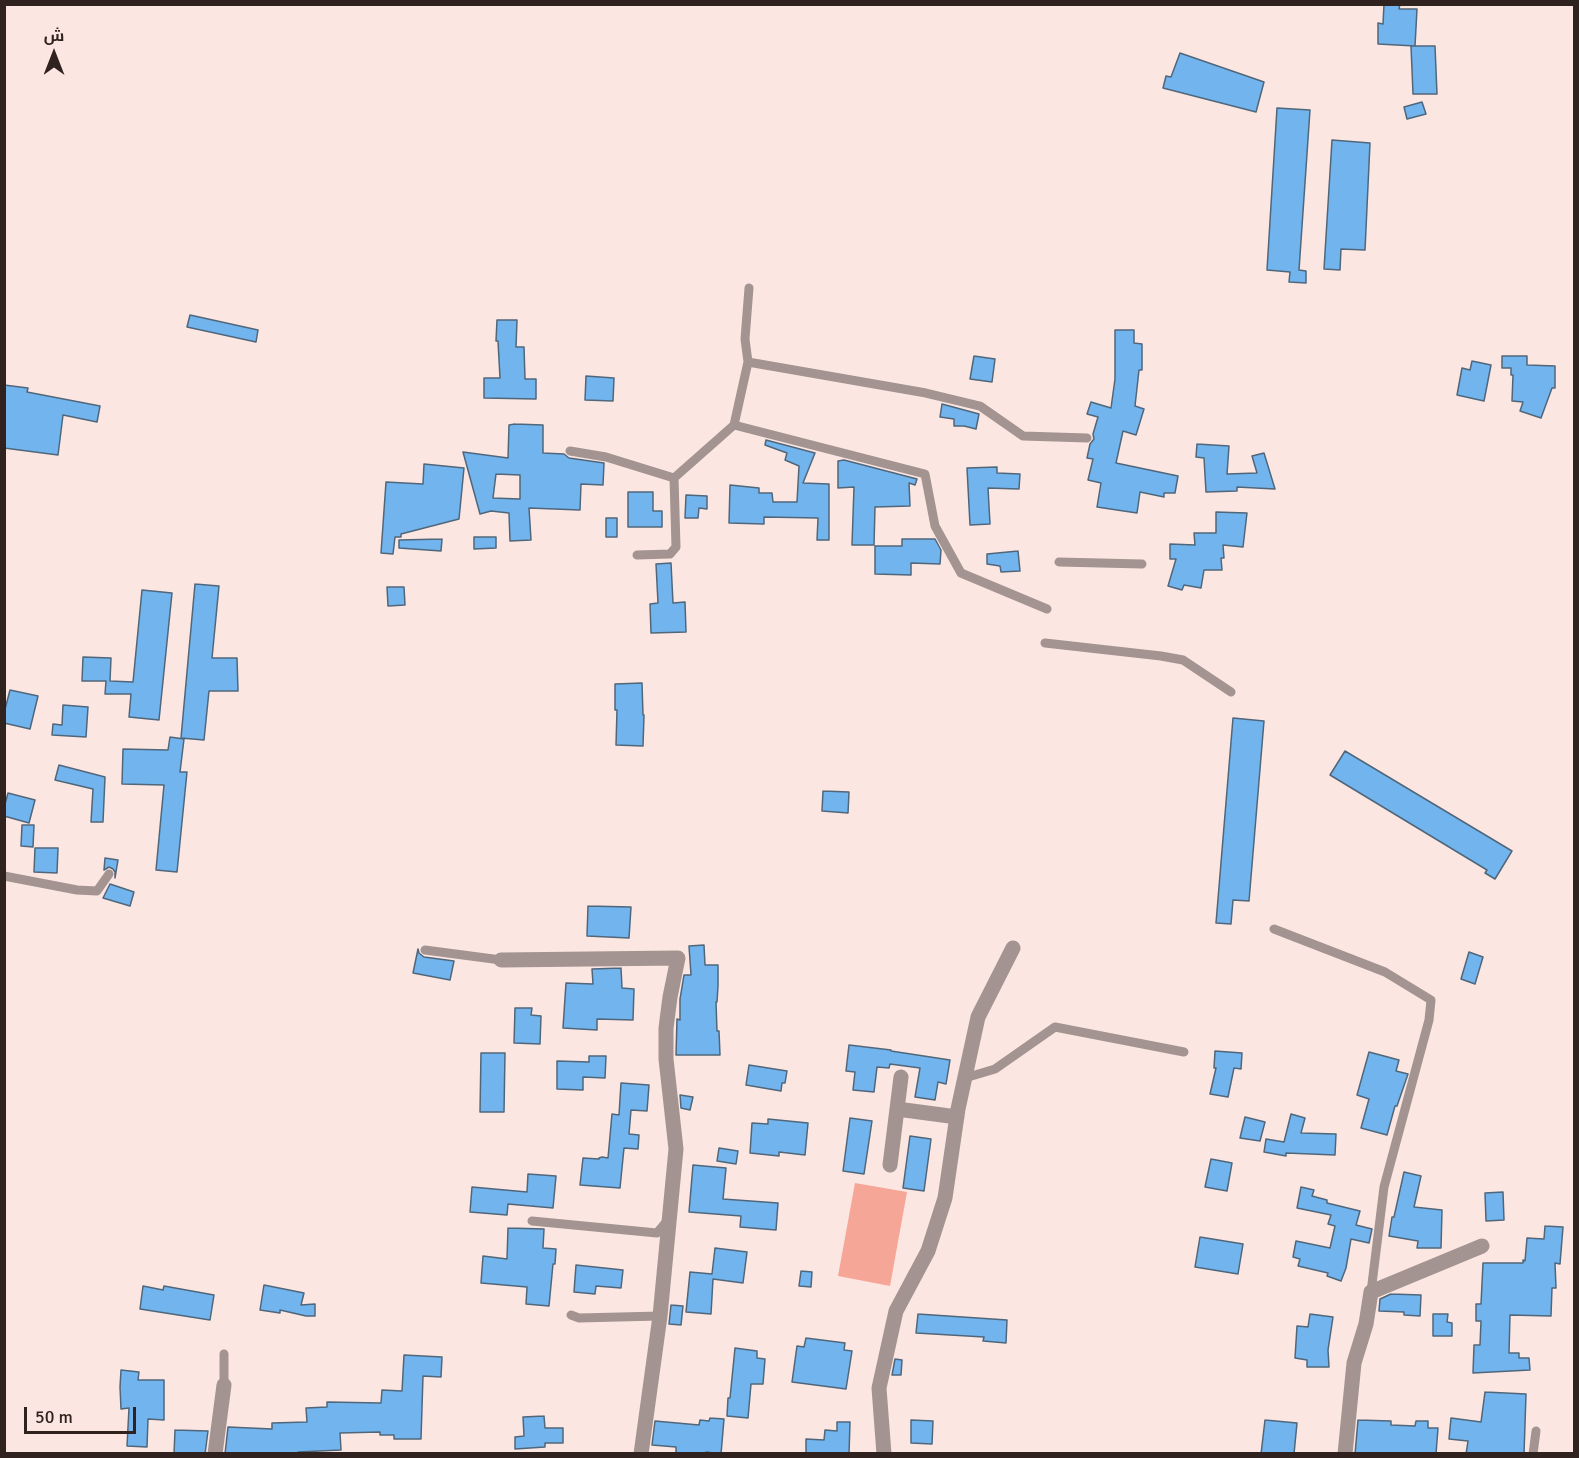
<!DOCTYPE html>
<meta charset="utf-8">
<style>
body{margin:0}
#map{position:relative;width:1579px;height:1458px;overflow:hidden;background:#fce6e1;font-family:Signika,Cairo,sans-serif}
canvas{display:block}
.frame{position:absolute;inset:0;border:6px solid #2f221f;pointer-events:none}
.north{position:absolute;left:24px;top:24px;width:60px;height:60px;-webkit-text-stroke:4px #fce6e1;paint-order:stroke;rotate:0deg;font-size:16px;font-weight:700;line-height:24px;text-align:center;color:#2f221f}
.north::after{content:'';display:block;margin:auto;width:21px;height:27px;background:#2f221f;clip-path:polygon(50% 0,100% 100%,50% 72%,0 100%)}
.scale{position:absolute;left:24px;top:1407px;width:112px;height:27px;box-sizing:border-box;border:3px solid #2f221f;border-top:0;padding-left:8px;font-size:18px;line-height:21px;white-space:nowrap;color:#2f221f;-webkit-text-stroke:4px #fce6e1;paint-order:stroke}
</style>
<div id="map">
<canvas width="1579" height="1458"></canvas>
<div class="frame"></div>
<div class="north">ش</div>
<div class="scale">50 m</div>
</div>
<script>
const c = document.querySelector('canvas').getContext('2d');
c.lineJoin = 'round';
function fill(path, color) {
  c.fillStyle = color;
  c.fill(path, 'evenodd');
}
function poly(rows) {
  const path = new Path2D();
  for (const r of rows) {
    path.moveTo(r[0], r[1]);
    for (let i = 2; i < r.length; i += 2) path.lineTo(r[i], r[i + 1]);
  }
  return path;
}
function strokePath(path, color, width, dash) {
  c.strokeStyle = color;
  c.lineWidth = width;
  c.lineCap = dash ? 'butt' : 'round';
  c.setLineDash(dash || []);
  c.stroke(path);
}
fill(poly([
 [855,1183,907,1192,890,1286,838,1276]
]), '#f5a697');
const building = poly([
 [1384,4,1400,4,1399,9,1417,9,1415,46,1378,44,1378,23,1383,24,1384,4],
 [1411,46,1435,46,1437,94,1413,94,1411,46],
 [1180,53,1264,82,1256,112,1163,88,1166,76,1171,77,1180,53],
 [1422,102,1426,114,1407,119,1404,107,1422,102],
 [1277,108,1310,110,1299,270,1306,271,1306,283,1289,282,1290,272,1267,270,1277,108],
 [1332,140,1370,143,1365,250,1341,249,1340,270,1324,269,1332,140],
 [190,315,258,330,256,342,187,327,190,315],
 [497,320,517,320,516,347,524,347,525,379,536,379,536,399,484,398,484,378,500,378,498,341,496,341,497,320],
 [1115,330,1134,330,1134,343,1142,344,1142,370,1139,370,1135,406,1144,409,1136,435,1123,431,1116,463,1178,476,1175,493,1164,493,1164,497,1140,492,1137,513,1097,507,1101,483,1088,480,1093,459,1087,458,1090,444,1094,439,1093,434,1098,417,1087,414,1091,402,1111,408,1115,379,1115,330],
 [974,356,995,359,992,382,970,379,974,356],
 [1502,356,1527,356,1527,365,1555,366,1555,388,1552,388,1541,418,1520,411,1523,402,1512,401,1513,375,1511,375,1511,368,1502,368,1502,356],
 [1472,361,1491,365,1484,401,1457,395,1462,368,1470,370,1472,361],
 [586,376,614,378,613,401,585,400,586,376],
 [4,385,28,388,27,392,100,406,97,422,63,415,58,455,4,448,4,385],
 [942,404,979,414,976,429,964,426,954,426,954,419,940,417,942,404],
 [515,424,543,425,543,453,564,454,569,458,604,463,603,485,581,484,580,510,529,508,531,540,510,541,509,513,491,511,480,514,463,452,508,458,509,425,515,424],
 [496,474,520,475,520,499,493,498,496,474],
 [766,440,815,453,803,483,829,484,829,540,817,540,818,518,764,517,764,524,729,523,730,485,759,488,759,493,772,493,773,502,797,502,799,466,785,460,787,453,765,445,766,440],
 [1197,444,1229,446,1227,474,1257,473,1252,456,1264,453,1275,489,1237,487,1237,491,1206,492,1204,458,1196,457,1197,444],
 [844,460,917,479,915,485,909,483,910,506,875,507,874,545,852,545,854,487,838,488,838,461,844,460],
 [424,464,464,468,459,519,401,534,401,537,395,537,393,554,381,553,386,482,423,484,424,464],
 [997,467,997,473,1020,474,1019,489,988,488,990,524,970,525,967,468,997,467],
 [628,492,653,492,653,511,662,511,662,527,628,527,628,492],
 [686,495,707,496,707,509,699,508,698,518,685,518,686,495],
 [1216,512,1247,513,1243,547,1223,545,1224,558,1221,558,1222,570,1204,570,1201,588,1184,585,1182,590,1168,586,1176,559,1170,559,1170,544,1195,545,1194,533,1216,533,1216,512],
 [606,518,617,518,617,537,606,537,606,518],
 [474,537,496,537,496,548,474,549,474,537],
 [442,539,441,551,399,548,399,540,442,539],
 [902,539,935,539,941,550,940,564,911,563,911,575,875,574,875,546,902,546,902,539],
 [1018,551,1020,571,1001,572,1000,566,987,564,987,554,1018,551],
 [671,563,673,603,685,602,686,632,651,633,650,604,658,603,656,564,671,563],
 [195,584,219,586,212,658,237,658,238,691,209,691,204,740,181,738,195,584],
 [387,587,404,587,405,605,388,606,387,587],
 [142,590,172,593,159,720,129,717,131,694,105,694,106,681,82,681,83,657,111,658,110,681,133,682,142,590],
 [642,683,643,715,644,715,643,746,616,745,617,710,615,710,615,684,642,683],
 [10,690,38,696,30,729,4,723,4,713,10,690],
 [63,705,88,707,86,737,52,735,53,724,62,725,63,705],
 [1233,718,1264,721,1249,901,1233,900,1231,924,1216,923,1233,718],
 [170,737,184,739,180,772,187,772,177,872,156,870,164,785,122,784,123,749,168,750,170,737],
 [1345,751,1512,851,1495,879,1485,873,1487,870,1330,775,1345,751],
 [59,765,105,777,103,822,91,822,93,789,55,780,59,765],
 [823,791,849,792,848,813,822,811,823,791],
 [8,793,35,800,29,823,4,816,4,808,8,793],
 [22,825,34,825,33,847,21,846,22,825],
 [35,848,58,848,57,873,34,872,35,848],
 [105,858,118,860,115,878,115,872,113,869,109,867,104,870,105,858],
 [110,884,134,892,130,906,103,898,110,884],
 [588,906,631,907,629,938,587,936,588,906],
 [704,945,705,965,718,965,718,986,717,1002,716,1002,717,1031,719,1031,720,1055,676,1055,677,1019,680,1020,680,999,684,975,691,975,689,946,704,945],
 [418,949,419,953,424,957,454,961,450,980,413,973,418,949],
 [1469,952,1483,957,1475,984,1461,979,1469,952],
 [621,968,622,988,634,989,633,1020,597,1019,597,1030,563,1028,566,983,593,984,592,969,621,968],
 [515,1008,532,1008,531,1015,541,1016,540,1044,514,1043,515,1008],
 [849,1045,891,1050,891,1051,950,1060,946,1084,938,1082,935,1100,915,1097,920,1068,890,1064,889,1068,877,1067,874,1092,853,1090,855,1072,846,1071,849,1045],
 [1215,1051,1242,1053,1241,1069,1234,1068,1228,1097,1210,1094,1216,1068,1214,1068,1215,1051],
 [1369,1052,1399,1060,1396,1071,1408,1074,1397,1106,1395,1106,1387,1135,1361,1128,1369,1099,1357,1095,1369,1052],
 [481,1053,505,1053,504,1112,480,1112,481,1053],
 [589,1056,606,1056,605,1078,583,1077,583,1090,557,1089,557,1061,589,1062,589,1056],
 [749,1065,787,1071,785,1083,782,1083,781,1091,746,1085,749,1065],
 [621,1083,649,1085,647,1111,631,1110,629,1134,639,1135,638,1149,624,1148,620,1188,580,1185,583,1158,599,1159,599,1158,602,1157,608,1158,612,1114,619,1115,621,1083],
 [680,1095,693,1097,690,1110,681,1108,680,1095],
 [1291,1114,1305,1118,1301,1133,1336,1134,1335,1155,1286,1153,1286,1156,1264,1152,1266,1139,1284,1142,1291,1114],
 [1245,1117,1265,1122,1260,1141,1240,1138,1245,1117],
 [850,1118,872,1121,864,1174,843,1171,850,1118],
 [768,1119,808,1123,805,1155,779,1152,779,1156,750,1153,752,1123,768,1124,768,1119],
 [910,1136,931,1139,924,1191,903,1188,910,1136],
 [719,1148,738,1151,736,1164,717,1161,719,1148],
 [1211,1159,1232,1163,1227,1191,1205,1187,1211,1159],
 [693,1165,726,1168,723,1199,778,1203,776,1230,740,1227,741,1216,689,1212,693,1165],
 [1404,1172,1421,1176,1414,1207,1442,1210,1441,1248,1417,1248,1418,1241,1389,1236,1392,1217,1394,1217,1404,1172],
 [528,1174,556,1176,553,1208,508,1204,507,1215,470,1212,472,1187,527,1192,528,1174],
 [1301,1187,1314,1190,1312,1196,1327,1200,1327,1203,1360,1211,1356,1225,1372,1229,1369,1243,1351,1239,1346,1268,1341,1281,1327,1276,1328,1273,1298,1266,1300,1259,1293,1257,1296,1241,1330,1248,1335,1226,1328,1224,1331,1215,1297,1208,1301,1187],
 [1503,1192,1504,1220,1486,1221,1485,1193,1503,1192],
 [1545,1226,1563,1227,1560,1264,1555,1263,1556,1288,1552,1288,1551,1316,1510,1315,1509,1353,1519,1353,1519,1358,1529,1358,1530,1370,1473,1373,1474,1345,1480,1345,1481,1321,1476,1321,1476,1304,1481,1304,1483,1263,1523,1263,1523,1260,1525,1261,1527,1238,1544,1239,1545,1226],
 [508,1228,544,1229,543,1248,556,1249,555,1264,553,1264,549,1306,526,1304,527,1287,481,1283,483,1256,507,1259,508,1228],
 [1200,1237,1243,1244,1238,1274,1195,1267,1200,1237],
 [715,1248,747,1252,743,1283,713,1279,711,1314,686,1312,690,1272,712,1274,715,1248],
 [576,1265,623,1270,621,1288,596,1286,595,1294,574,1292,576,1265],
 [801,1271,812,1272,811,1287,799,1286,801,1271],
 [264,1285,304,1293,301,1305,315,1304,315,1316,306,1316,280,1310,280,1313,260,1310,264,1285],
 [143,1286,163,1290,164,1286,214,1295,210,1320,140,1309,143,1286],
 [1391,1294,1421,1295,1420,1316,1404,1315,1404,1312,1379,1311,1380,1299,1391,1294],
 [671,1305,683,1306,681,1325,669,1324,671,1305],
 [918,1314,1007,1320,1006,1343,983,1341,984,1337,916,1333,918,1314],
 [1310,1314,1333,1317,1328,1350,1329,1367,1307,1367,1307,1360,1295,1358,1297,1326,1308,1327,1310,1314],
 [1433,1314,1448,1314,1447,1322,1452,1323,1452,1336,1433,1336,1433,1314],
 [806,1338,845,1343,844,1350,852,1351,846,1389,792,1382,797,1346,804,1347,806,1338],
 [735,1348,757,1351,757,1358,765,1359,763,1384,751,1384,748,1418,727,1416,728,1398,730,1398,735,1348],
 [404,1355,442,1357,441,1377,423,1376,421,1439,394,1439,394,1435,380,1435,380,1432,340,1433,341,1450,298,1452,299,1454,225,1454,228,1427,272,1429,272,1423,307,1422,306,1408,327,1407,327,1402,381,1403,382,1390,402,1391,404,1355],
 [895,1359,902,1360,901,1375,892,1375,895,1359],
 [121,1370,139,1372,138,1380,164,1380,164,1420,148,1419,147,1447,127,1446,129,1408,121,1409,120,1387,121,1370],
 [1485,1392,1526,1394,1524,1454,1466,1454,1468,1441,1449,1439,1451,1418,1481,1422,1485,1392],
 [544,1416,545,1428,563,1428,563,1443,545,1443,545,1447,515,1449,515,1437,524,1436,523,1417,544,1416],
 [710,1418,724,1419,721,1454,706,1452,706,1454,676,1454,676,1447,652,1445,655,1421,699,1425,700,1420,709,1421,710,1418],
 [911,1420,933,1421,932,1444,911,1443,911,1420],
 [1265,1420,1297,1423,1294,1454,1261,1454,1265,1420],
 [1358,1420,1391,1421,1391,1425,1415,1426,1416,1421,1428,1421,1428,1428,1438,1428,1436,1454,1355,1454,1358,1420],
 [837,1422,850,1422,849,1454,806,1454,806,1439,824,1440,825,1430,837,1431,837,1422],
 [175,1430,208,1431,205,1454,174,1454,175,1430]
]);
fill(building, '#71b4ee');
strokePath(building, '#50677b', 1.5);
strokePath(poly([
 [748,362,926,393,980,406,1023,436,1087,438],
 [734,425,925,474,935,526,961,573,1047,609],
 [570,451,606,457,674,478],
 [674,478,734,425,748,362,745,339,749,288],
 [637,555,670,554,676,547,674,478],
 [1059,562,1142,564],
 [1045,643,1161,656,1183,660,1231,692],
 [4,876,77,890,97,891,109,874],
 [1274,929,1385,972,1431,1000,1429,1020,1384,1187,1371,1292],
 [425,950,501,960],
 [965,1078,995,1069,1055,1027,1184,1052],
 [532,1221,657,1233,668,1220],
 [571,1315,579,1318,660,1316],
 [224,1354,224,1385],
 [1533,1454,1536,1431]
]), '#a39491', 9);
strokePath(poly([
 [501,960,678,958,670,997,666,1028,666,1059,676,1149,660,1316,641,1454],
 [897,1109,957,1117],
 [890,1165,901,1077],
 [215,1454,224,1385],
 [884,1454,879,1388,896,1311,928,1251,945,1198,958,1109,978,1017,1013,948],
 [1345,1454,1354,1363,1366,1324,1371,1292,1482,1246]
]), '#a39491', 15);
</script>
